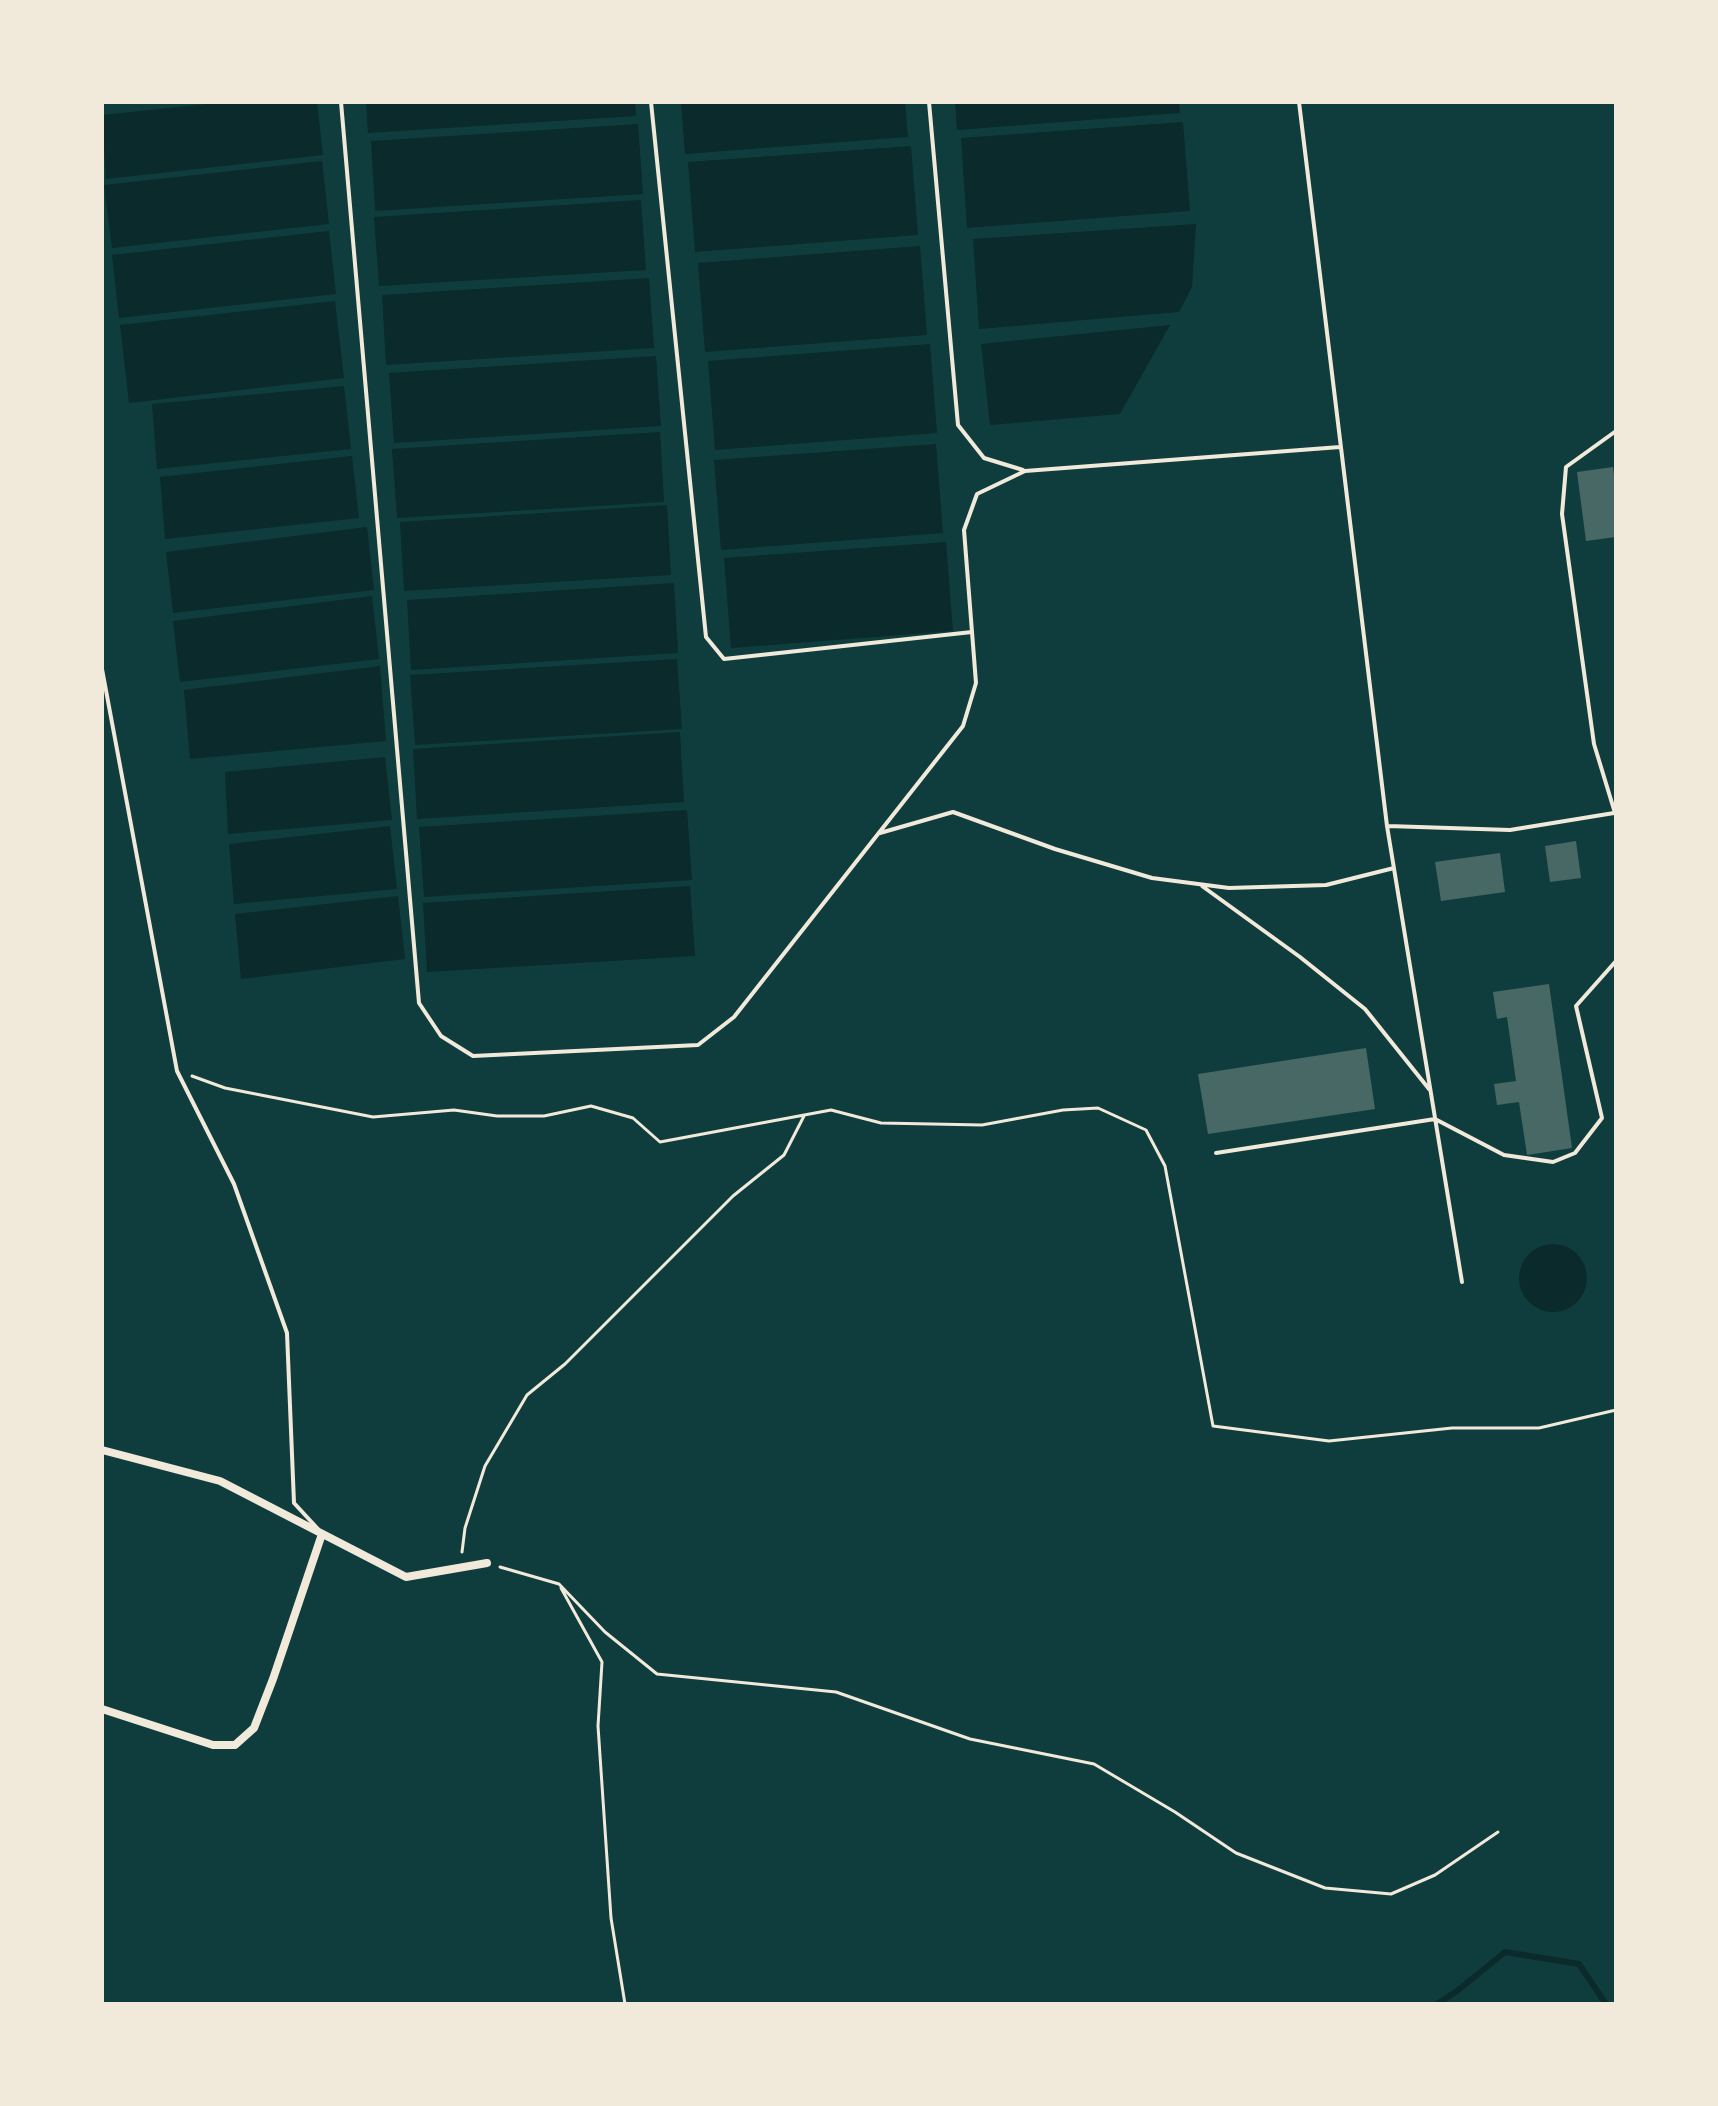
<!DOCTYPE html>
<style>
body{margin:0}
#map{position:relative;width:1718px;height:2106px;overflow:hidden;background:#0f3d3e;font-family:Lato,sans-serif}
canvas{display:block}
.frame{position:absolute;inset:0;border:104px solid #f1e9da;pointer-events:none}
</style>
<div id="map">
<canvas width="1718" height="2106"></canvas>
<div class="frame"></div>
</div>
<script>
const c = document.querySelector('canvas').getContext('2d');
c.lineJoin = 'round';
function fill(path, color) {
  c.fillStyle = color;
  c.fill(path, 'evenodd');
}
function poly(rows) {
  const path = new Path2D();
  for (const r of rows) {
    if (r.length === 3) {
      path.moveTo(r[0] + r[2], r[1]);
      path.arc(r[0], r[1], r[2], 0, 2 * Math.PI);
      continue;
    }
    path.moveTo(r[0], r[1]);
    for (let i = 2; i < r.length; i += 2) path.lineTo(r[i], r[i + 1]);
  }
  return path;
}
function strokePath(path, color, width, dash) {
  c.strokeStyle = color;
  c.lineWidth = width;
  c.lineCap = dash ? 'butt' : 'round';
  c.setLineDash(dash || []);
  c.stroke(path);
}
fill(poly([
 [225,102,317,102,323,155,106,179,102,115],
 [366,102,635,102,636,116,368,133],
 [681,102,905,102,908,137,685,154],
 [955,102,1179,102,1180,113,957,130],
 [1183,122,1190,211,967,228,961,138],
 [638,124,643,194,375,211,371,141],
 [911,146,918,235,695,252,688,162],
 [322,161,329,224,112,248,104,185],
 [641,200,646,270,379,286,374,217],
 [1196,224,1192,287,1179,312,979,329,973,239],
 [329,231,336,294,119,318,112,255],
 [920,246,927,335,705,352,698,263],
 [649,278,654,348,386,365,382,295],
 [335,301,344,378,129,403,120,325],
 [1170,325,1120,414,990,425,981,344],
 [930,344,937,433,715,450,708,361],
 [656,356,661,426,394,443,389,373],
 [344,386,351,449,157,469,152,404],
 [660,432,664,502,397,518,392,449],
 [936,444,943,533,721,550,714,460],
 [352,456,359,518,165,539,160,477],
 [667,505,671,575,404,591,400,522],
 [367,527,374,590,173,613,166,552],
 [946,542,953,631,731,648,724,558],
 [674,583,678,653,411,670,407,600],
 [372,596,379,659,180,682,173,621],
 [677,659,682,729,415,745,410,675],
 [380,666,386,741,190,759,184,690],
 [680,732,684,802,417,819,413,749],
 [385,757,392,820,228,834,225,772],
 [687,810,692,880,424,897,419,827],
 [390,826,397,889,234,904,229,844],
 [690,886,695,956,427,972,423,903],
 [398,896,405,959,241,979,235,914],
 [1553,1278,34]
]), '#0a2a2b');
strokePath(poly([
 [1437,2004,1457,1991,1505,1952,1579,1964,1606,2004]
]), '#0a2a2b', 6);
fill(poly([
 [1613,467,1616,492,1616,537,1586,541,1577,472],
 [1576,841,1581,878,1550,882,1545,846],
 [1500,853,1505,892,1441,901,1435,862],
 [1549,984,1572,1148,1527,1155,1519,1102,1497,1105,1494,1084,1516,1081,1507,1017,1497,1019,1493,992],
 [1366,1048,1375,1109,1208,1134,1198,1074]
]), '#486865');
strokePath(poly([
 [192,1076,225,1088,373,1117,454,1110,497,1116,544,1116,591,1106,633,1118,660,1142,831,1110,881,1123,982,1125,1063,1110,1098,1108,1146,1130,1165,1166,1213,1426,1329,1441,1452,1428,1539,1428,1616,1410],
 [462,1552,465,1528,485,1466,527,1395,565,1364,733,1196,784,1155,804,1116],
 [500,1567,559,1584,605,1632,657,1674,836,1692,970,1739,1094,1764,1175,1812,1236,1853,1325,1888,1391,1894,1435,1875,1498,1832],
 [561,1588,602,1662,598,1726,611,1918,625,2004]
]), '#f1e9da', 3);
strokePath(poly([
 [341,102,419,1003,441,1036,473,1056,698,1045,734,1017,963,726,976,683,964,530,977,494,1025,471,1340,447],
 [651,102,706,637,724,659,972,632],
 [929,102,958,425,984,458,1023,470],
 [1299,102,1387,826,1462,1282],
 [102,669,177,1071,234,1184,287,1333,294,1503,318,1529],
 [1615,813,1594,744,1562,514,1566,467,1616,431],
 [1388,826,1510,830,1614,813],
 [880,833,953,812,1055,849,1152,878,1229,888,1326,885,1394,868],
 [1202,886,1300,957,1365,1009,1429,1089],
 [1216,1153,1435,1119,1504,1155,1553,1162,1575,1153,1602,1118,1576,1006,1616,961]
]), '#f1e9da', 4);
strokePath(poly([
 [102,1450,220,1481,406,1577,487,1563],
 [102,1709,213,1745,235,1745,254,1728,273,1679,322,1534]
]), '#f1e9da', 8);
</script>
